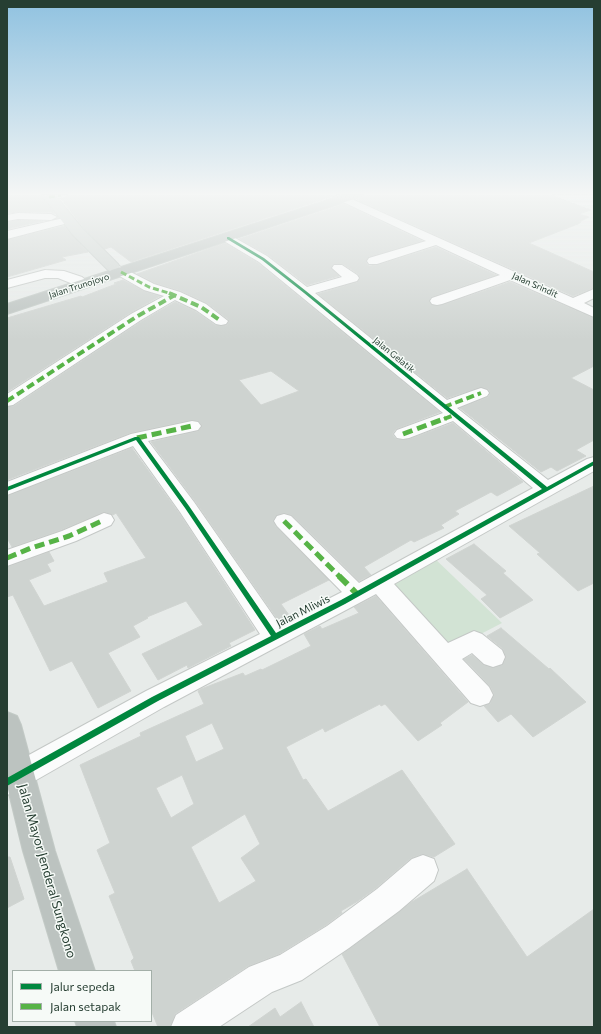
<!DOCTYPE html>
<style>
body{margin:0}
#map{position:relative;width:601px;height:1034px;overflow:hidden;background:#e7ebe9;font-family:Commissioner,sans-serif}
canvas{display:block}
.frame{position:absolute;inset:0;border:8px solid #263e32;pointer-events:none}
.legend{position:absolute;left:12px;top:970px;width:140px;height:52px;box-sizing:border-box;background:#f6faf7;border:1px solid #a3afa8;margin:0;padding:5px 7px;list-style:none;font-size:12px;color:#263e32}
.legend li{display:flex;align-items:center;gap:8px;height:20px}
.legend b{width:20px;border:1px solid #a3afa8}
</style>
<div id="map">
<canvas width="601" height="1034"></canvas>
<div class="frame"></div>
<ul class="legend">
<li><b style="height:5px;background:#00873e"></b>Jalur sepeda</li>
<li><b style="height:5px;background:#56b346"></b>Jalan setapak</li>
</ul>
</div>
<script>
const c = document.querySelector('canvas').getContext('2d');
c.lineJoin = 'round';
function fill(path, color) {
  c.fillStyle = color;
  c.fill(path, 'evenodd');
}
function poly(rows) {
  const path = new Path2D();
  for (const r of rows) {
    path.moveTo(r[0], r[1]);
    for (let i = 2; i < r.length; i += 2) path.lineTo(r[i], r[i + 1]);
  }
  return path;
}
function strokePath(path, color, width, dash) {
  c.strokeStyle = color;
  c.lineWidth = width;
  c.lineCap = dash ? 'butt' : 'round';
  c.setLineDash(dash || []);
  c.stroke(path);
}
function drawText(font, color, halo, rows, align = 'center') {
  c.font = font + ' Commissioner,sans-serif';
  c.lineWidth = 3;
  c.setLineDash([]);
  c.textBaseline = 'middle';
  c.strokeStyle = halo;
  c.fillStyle = color;
  for (const [text, x, y, turn = 0] of rows) {
    c.save();
    c.translate(x, y);
    c.rotate((+turn || 0) * Math.PI / 180);
    c.textAlign = isNaN(turn) ? turn : align;
    if (halo) c.strokeText(text, 0, 0);
    c.fillText(text, 0, 0);
    c.restore();
  }
}
fill(poly([
 [431,555,502,623,446,652,382,582]
]), '#d2e3d4');
const building = poly([
 [7,195,41,195,55,214,51,212,18,212,7,213,7,195],
 [67,195,337,195,131,262,111,247,105,249,83,227,61,199,65,198,67,195],
 [363,195,551,195,591,210,579,214,589,217,579,222,581,222,578,224,529,243,594,272,594,288,573,296,357,200,363,195],
 [344,204,422,241,369,257,366,262,369,266,377,265,436,247,496,275,432,297,429,302,432,305,442,305,510,282,594,318,594,366,571,378,594,390,594,440,576,450,586,456,557,471,551,467,541,472,460,408,488,397,490,394,488,389,481,387,447,398,318,294,357,282,360,279,358,274,343,264,334,264,331,268,339,276,307,285,268,255,239,239,344,204],
 [18,220,43,221,7,229,7,222,18,220],
 [64,226,88,252,62,257,66,260,7,277,7,240,64,226],
 [225,243,258,263,440,412,396,429,392,434,396,439,403,440,410,439,453,423,523,482,497,496,491,492,455,511,459,514,441,525,444,528,414,542,411,540,364,567,371,575,359,581,292,515,284,513,277,515,273,520,276,527,329,580,281,604,289,615,278,620,195,501,151,442,198,431,202,426,198,421,192,420,130,433,7,480,7,407,14,406,142,321,175,302,195,311,215,325,221,326,227,325,229,320,207,303,181,291,155,283,137,274,225,243],
 [271,371,299,391,261,405,239,380,271,371],
 [123,280,144,291,160,296,130,313,7,392,7,318,81,296,82,297,116,284,114,283,123,280],
 [132,448,179,513,255,630,229,643,231,646,188,668,187,665,158,680,142,654,203,625,186,601,147,617,148,618,133,626,140,637,108,653,131,691,98,708,72,661,50,671,13,595,7,597,7,567,49,552,54,561,47,564,51,571,29,580,44,606,108,582,104,573,146,558,116,513,113,515,104,512,61,530,12,547,7,538,7,496,132,448],
 [594,486,594,583,578,591,537,554,540,553,509,526,594,486],
 [474,544,506,571,503,573,533,600,500,618,481,599,487,595,446,559,474,544],
 [376,596,468,702,440,723,442,725,418,741,385,704,381,706,380,704,325,732,323,728,286,747,303,780,306,779,328,811,402,770,455,844,434,857,422,854,411,858,376,888,358,901,341,911,342,913,326,925,279,954,248,966,175,1014,170,1027,158,1027,151,1010,151,971,135,971,131,961,134,958,109,896,115,893,97,850,110,843,80,765,141,736,140,733,204,704,198,691,201,689,243,673,245,676,261,669,262,670,311,646,304,634,320,626,322,629,359,613,354,607,376,596],
 [212,723,224,749,196,762,185,736,212,723],
 [182,775,194,804,171,818,156,788,182,775],
 [245,814,260,844,241,858,256,881,219,903,191,847,245,814],
 [501,628,549,669,550,668,586,702,533,737,511,714,498,722,484,706,490,704,494,694,490,686,464,659,472,655,484,665,493,668,502,665,506,658,503,649,487,636,501,628],
 [7,857,10,857,24,899,7,908,7,857],
 [467,869,527,957,594,909,594,1027,380,1027,342,954,410,903,467,869],
 [301,1002,314,1027,248,1027,275,1008,280,1017,301,1002]
]);
fill(building, '#ced3d0');
strokePath(building, '#d0d4d1', 1);
const minor = poly([
 [45,195,66,195,65,197,49,200,45,199,44,197,45,195],
 [345,196,573,298,594,289,594,298,584,303,594,308,594,317,510,280,442,304,437,305,432,304,430,301,432,298,500,275,436,245,377,264,369,264,367,261,369,258,426,241,341,201,340,199,341,197,345,196],
 [18,213,51,214,57,217,51,220,18,219,7,221,7,215,18,213],
 [68,217,72,218,74,220,72,222,7,239,7,231,68,217],
 [228,234,267,256,307,287,342,277,332,268,334,265,342,265,357,275,359,278,357,281,315,293,447,400,475,390,481,388,487,390,489,393,487,396,457,408,548,480,587,459,594,457,594,471,394,584,448,643,474,631,482,634,502,650,505,657,502,664,493,667,484,664,472,653,462,659,489,687,493,695,489,703,480,706,471,703,376,594,164,707,17,791,7,795,7,767,146,691,260,634,180,512,133,446,7,495,7,482,131,434,192,421,198,422,201,426,198,430,148,441,194,502,279,624,342,592,277,526,274,521,277,516,284,514,291,516,359,583,533,488,453,421,409,438,403,439,397,438,394,434,397,430,443,413,259,262,224,241,222,238,224,235,228,234],
 [113,263,154,284,180,292,206,304,228,321,226,324,221,325,216,324,196,310,175,300,141,320,13,405,7,406,7,394,131,314,164,296,144,290,109,270,107,267,109,264,113,263],
 [45,270,64,271,82,277,90,284,88,287,83,288,58,278,45,278,7,288,7,280,45,270],
 [104,513,111,515,114,520,111,525,76,541,7,566,7,550,62,531,104,513],
 [423,855,434,859,438,870,434,881,399,911,349,948,302,980,272,992,219,1027,171,1027,176,1015,249,967,280,955,327,926,377,889,412,859,423,855]
]);
const major = poly([
 [42,195,55,195,82,228,118,264,120,267,118,270,113,271,108,270,72,234,42,195]
]);
const highway = poly([
 [343,195,362,195,360,197,7,314,7,304,343,195],
 [7,712,17,716,21,725,55,851,95,971,59,971,23,851,7,785,7,712],
 [75,1021,114,1021,116,1027,77,1027,75,1021]
]);
strokePath(minor, '#c4c8c6', 2);
strokePath(major, '#c3cac6', 2);
strokePath(highway, '#c3cac6', 2);
fill(minor, '#fbfcfc');
fill(major, '#d0d6d3');
fill(highway, '#bcc3c0');
strokePath(poly([
 [49,197,61,195],
 [121,272,149,287,172,294]
]), '#56b346', 3, [6, 3]);
strokePath(poly([
 [169,293,201,307,221,321],
 [7,401,136,317,175,295],
 [444,407,481,393],
 [444,419,454,415]
]), '#56b346', 4, [8, 4]);
strokePath(poly([
 [403,434,446,418],
 [137,438,192,426],
 [284,521,340,577],
 [7,558,31,548,69,536,104,520]
]), '#56b346', 5, [10, 5]);
strokePath(poly([
 [339,576,357,594]
]), '#56b346', 6, [12, 6]);
fill(poly([
 [227,237,229,237,264,258,306,291,547,487,594,461,594,465,345,604,158,701,7,786,7,778,152,697,271,636,185,508,136,440,7,491,7,487,135,437,139,437,189,506,276,633,341,600,542,489,304,293,262,260,227,239,227,237]
]), '#00873e');
const sky = c.createLinearGradient(0, 0, 0, 340);
sky.addColorStop(0, '#90c2e0');
sky.addColorStop(0.57, '#f4f6f5');
sky.addColorStop(1, '#f4f6f500');
c.fillStyle = sky;
c.fillRect(0, 0, 601, 340);
drawText('9px', '#263e32', '#f6faf7', [
 ["Jalan Srindit",535,285,24],
 ["Jalan Trunojoyo",79,286,-18],
 ["Jalan Gelatik",394,355,39]
]);
drawText('11px', '#263e32', '#f6faf7', [
 ["Jalan Mliwis",303,611,-27]
]);
drawText('13px', '#263e32', '#f6faf7', [
 ["Jalan Mayor Jenderal Sungkono",47,871,74]
]);
</script>
